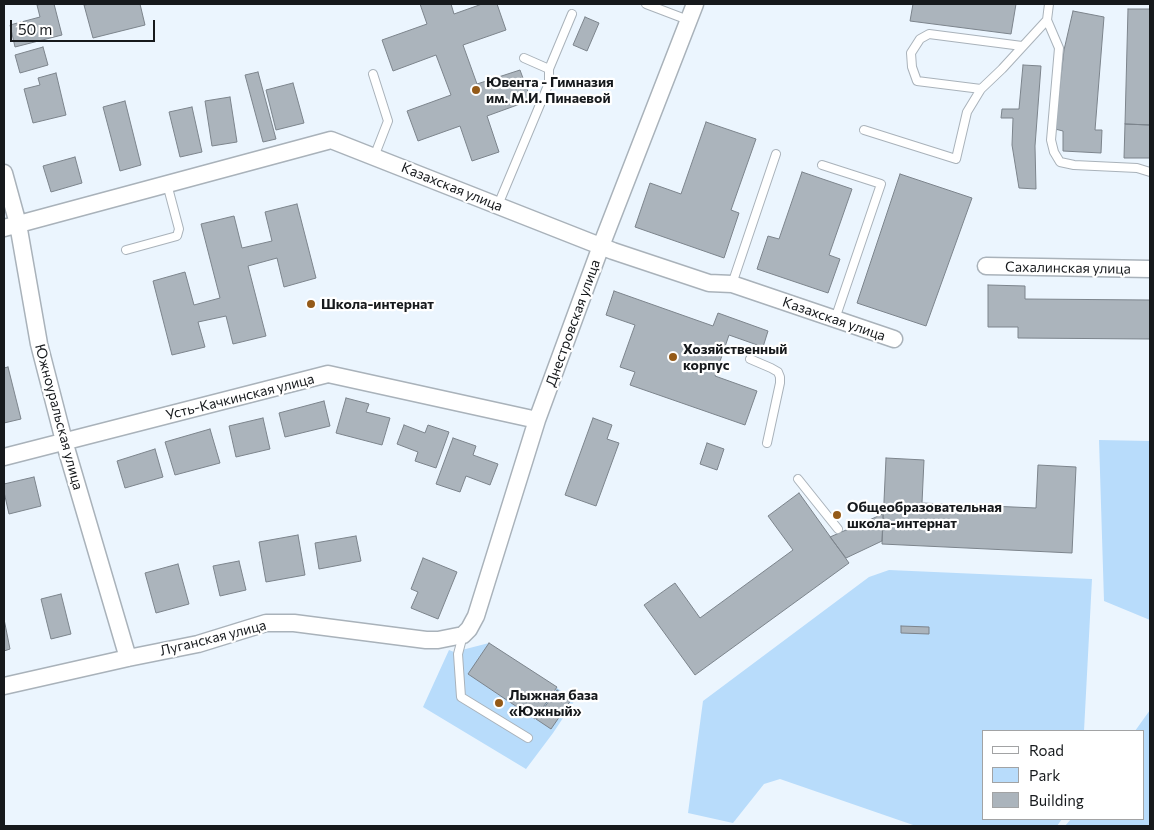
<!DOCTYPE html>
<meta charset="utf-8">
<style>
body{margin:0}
#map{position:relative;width:1154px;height:830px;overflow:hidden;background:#ebf5fe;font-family:Commissioner,sans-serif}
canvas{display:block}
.frame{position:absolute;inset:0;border:5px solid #16191c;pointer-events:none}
.legend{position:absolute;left:982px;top:730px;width:162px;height:90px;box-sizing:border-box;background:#fff;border:1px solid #a2a3a4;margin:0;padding:6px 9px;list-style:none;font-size:15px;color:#16191c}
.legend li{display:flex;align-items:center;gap:10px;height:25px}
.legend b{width:25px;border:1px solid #a2a3a4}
.scale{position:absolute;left:10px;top:20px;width:145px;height:22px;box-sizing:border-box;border:2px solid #16191c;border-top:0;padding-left:6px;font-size:15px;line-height:18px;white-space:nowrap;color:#16191c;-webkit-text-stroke:4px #fff;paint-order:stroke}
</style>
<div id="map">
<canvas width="1154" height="830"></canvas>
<div class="frame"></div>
<ul class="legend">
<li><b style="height:6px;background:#fff"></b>Road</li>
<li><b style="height:14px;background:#b8dcfb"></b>Park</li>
<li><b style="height:14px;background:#abb4bc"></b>Building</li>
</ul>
<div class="scale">50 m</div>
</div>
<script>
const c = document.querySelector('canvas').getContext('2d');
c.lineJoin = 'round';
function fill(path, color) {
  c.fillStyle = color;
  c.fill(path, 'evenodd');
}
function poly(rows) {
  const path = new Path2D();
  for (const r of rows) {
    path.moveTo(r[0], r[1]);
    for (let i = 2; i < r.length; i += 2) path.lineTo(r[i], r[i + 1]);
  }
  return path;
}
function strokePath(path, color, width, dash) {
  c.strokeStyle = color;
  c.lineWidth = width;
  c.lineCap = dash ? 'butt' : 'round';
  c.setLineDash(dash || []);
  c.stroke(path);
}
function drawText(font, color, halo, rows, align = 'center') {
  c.font = font + ' Commissioner,sans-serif';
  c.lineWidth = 4.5;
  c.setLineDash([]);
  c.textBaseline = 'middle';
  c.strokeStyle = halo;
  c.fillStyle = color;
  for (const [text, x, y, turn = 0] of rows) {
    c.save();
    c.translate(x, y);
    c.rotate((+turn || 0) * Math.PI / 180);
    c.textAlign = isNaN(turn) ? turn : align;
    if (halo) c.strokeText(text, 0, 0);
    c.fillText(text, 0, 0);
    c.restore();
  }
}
fill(poly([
 [1099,440,1150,441,1150,620,1104,601],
 [889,570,1092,579,1084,731,983,731,983,819,1062,819,1057,826,916,826,780,779,764,784,733,823,688,813,703,701,869,577],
 [489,643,575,700,553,733,526,769,423,707,449,650,454,652],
 [1150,710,1150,826,1065,826,1071,819,1143,819,1143,731,1135,731]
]), '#b8dcfb');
const building = poly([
 [42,4,54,4,62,35,15,47,10,25,40,17,37,5,42,4],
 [91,4,140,4,145,25,93,38,84,5,91,4],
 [420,4,451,4,454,14,482,4,497,4,506,30,463,45,477,84,520,70,531,100,487,116,499,152,472,161,460,126,418,141,407,111,451,95,436,55,393,71,382,40,427,24,420,4],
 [913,4,1016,4,1011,34,910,21,913,4],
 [1128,9,1150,9,1150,125,1125,124,1128,9],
 [1073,11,1104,17,1095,130,1102,130,1101,153,1063,151,1063,131,1055,129,1064,50,1073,11],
 [585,17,599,23,587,51,573,45,585,17],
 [43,47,48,65,20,73,15,55,43,47],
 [1023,65,1041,66,1035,146,1036,189,1019,188,1012,145,1013,118,1001,118,1002,109,1019,109,1023,65],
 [258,72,276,139,263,142,245,75,258,72],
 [56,73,66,115,33,123,24,89,40,85,38,78,56,73],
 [293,83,304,123,276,130,266,90,293,83],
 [230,97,237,142,212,146,205,101,230,97],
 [125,101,141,165,120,171,103,107,125,101],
 [192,107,202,152,180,157,169,112,192,107],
 [706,122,756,139,731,210,739,213,724,258,635,227,650,183,681,194,706,122],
 [1125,124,1150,125,1150,158,1124,158,1125,124],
 [75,157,82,183,51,192,43,166,75,157],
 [802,172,852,189,829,255,840,259,828,293,757,269,768,236,779,239,802,172],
 [900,174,972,198,926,326,857,303,900,174],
 [297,204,316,278,284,287,277,258,248,266,266,336,233,344,226,316,198,322,205,347,172,355,153,281,185,272,194,305,220,298,201,224,234,216,242,248,272,241,265,212,297,204],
 [988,285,1025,286,1025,299,1150,300,1150,339,1018,338,1018,327,988,327,988,285],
 [614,291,713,326,718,313,768,331,763,347,729,335,715,376,757,391,745,425,630,385,635,372,620,367,635,325,606,315,614,291],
 [8,367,21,419,4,423,4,368,8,367],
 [346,398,369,404,366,412,390,418,382,445,336,433,346,398],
 [324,401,330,426,285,437,279,413,324,401],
 [263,418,270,449,236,457,229,426,263,418],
 [593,418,612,425,607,439,619,443,596,506,565,495,593,418],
 [404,425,425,433,428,425,449,432,436,468,415,461,418,452,397,444,404,425],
 [210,429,220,463,175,475,165,442,210,429],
 [453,438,476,446,473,455,498,464,490,485,466,476,460,492,436,484,453,438],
 [707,443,724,449,717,470,700,464,707,443],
 [155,449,163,477,125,488,117,461,155,449],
 [886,458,924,460,922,503,1036,508,1038,465,1076,467,1072,553,882,544,886,458],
 [34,477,41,506,9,514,4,492,4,484,34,477],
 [799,493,849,563,695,675,644,605,675,583,700,618,793,550,768,516,799,493],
 [883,514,882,541,846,558,830,537,883,514],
 [298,535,305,575,266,582,259,542,298,535],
 [356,536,361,561,319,569,315,543,356,536],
 [423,558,457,572,438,619,411,608,418,592,411,589,423,558],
 [239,561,246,590,220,596,213,566,239,561],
 [178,564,189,604,156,613,145,573,178,564],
 [61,594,71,634,51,639,41,599,61,594],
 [4,619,10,649,4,651,4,619],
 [901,626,929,627,929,634,901,633,901,626],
 [489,643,557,687,535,719,468,674,489,643],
 [557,690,571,700,551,729,536,719,557,690]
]);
fill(building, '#abb4bc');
strokePath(building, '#7c848c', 1);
const lane = poly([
 [646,4,688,20],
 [1047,20,1059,48,1051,140,1054,152,1060,162,1074,165,1137,168,1150,172],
 [549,69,572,14],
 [373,74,388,121,374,157],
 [981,89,917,81,912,67,911,53,920,39,929,34,1022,46],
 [864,130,956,159,967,112,981,89,1002,69,1047,20,1049,4],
 [822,165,881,184,835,319],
 [498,205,549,83,549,69,524,58],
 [126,250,177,236,179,229,167,184],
 [732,284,776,154],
 [750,359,771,368,778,372,780,377,780,383,767,443],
 [798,479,838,529],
 [463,635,458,654,461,697,528,738]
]);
const street = poly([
 [4,173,18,224,39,344,64,441,128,658],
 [4,228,331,140,613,251,709,283,732,284,894,339],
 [986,266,1150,269],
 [4,457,328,374,537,420],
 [4,686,128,658,198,644,266,623,294,623,426,640,438,640,463,635,469,629,476,616,537,420,601,246,695,4]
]);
strokePath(lane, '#a9b2ba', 10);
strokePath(street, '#a9b2ba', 19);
strokePath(lane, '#fff', 8);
strokePath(street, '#fff', 16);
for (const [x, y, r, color] of [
 [476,90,5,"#945a18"],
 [311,304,5,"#945a18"],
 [673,357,5,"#945a18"],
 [837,515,5,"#945a18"],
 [499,703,5,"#945a18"]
]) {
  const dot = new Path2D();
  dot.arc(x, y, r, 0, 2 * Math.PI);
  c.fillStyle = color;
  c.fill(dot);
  strokePath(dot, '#fff', 2);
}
drawText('bold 14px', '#16191c', '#fff', [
 ["Ювента - Гимназия",486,82],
 ["им. М.И. Пинаевой",486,98],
 ["Школа-интернат",321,304],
 ["Хозяйственный",683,349],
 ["корпус",683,365],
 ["Общеобразовательная",847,507],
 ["школа-интернат",847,523],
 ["Лыжная база",509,695],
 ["«Южный»",509,711]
], 'left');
drawText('14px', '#16191c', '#fff', [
 ["Казахская улица",452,187,22],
 ["Сахалинская улица",1068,268,1],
 ["Казахская улица",834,319,19],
 ["Днестровская улица",573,323,-70],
 ["Усть-Качкинская улица",240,397,-14],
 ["Южноуральская улица",59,417,75],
 ["Луганская улица",213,638,-14]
]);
</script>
